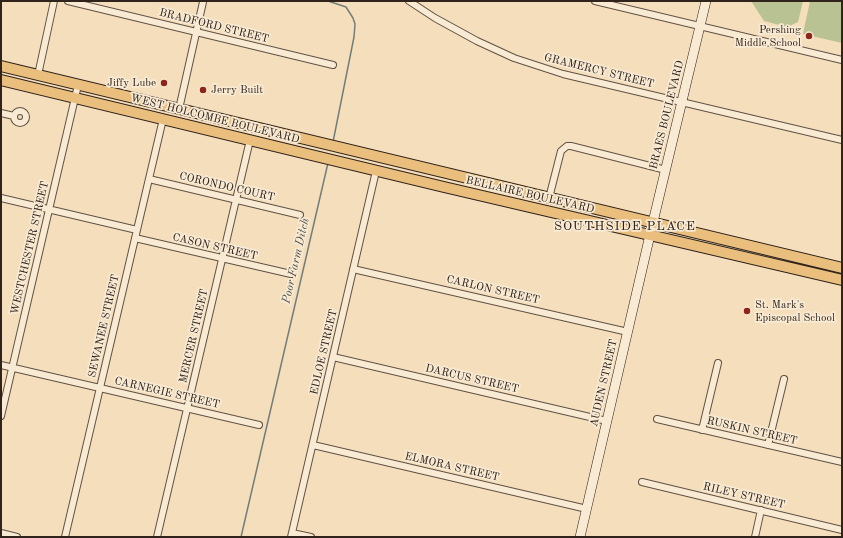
<!DOCTYPE html>
<style>
body{margin:0}
#map{position:relative;width:843px;height:538px;overflow:hidden;background:#f5debb;font-family:"Old Standard TT",serif}
canvas{display:block}
.frame{position:absolute;inset:0;border:2px solid #2f231c;pointer-events:none}
</style>
<div id="map">
<canvas width="843" height="538"></canvas>
<div class="frame"></div>
</div>
<script>
const c = document.querySelector('canvas').getContext('2d');
c.lineJoin = 'round';
function fill(path, color) {
  c.fillStyle = color;
  c.fill(path, 'evenodd');
}
function poly(rows) {
  const path = new Path2D();
  for (const r of rows) {
    if (r.length === 3) {
      path.moveTo(r[0] + r[2], r[1]);
      path.arc(r[0], r[1], r[2], 0, 2 * Math.PI);
      continue;
    }
    path.moveTo(r[0], r[1]);
    for (let i = 2; i < r.length; i += 2) path.lineTo(r[i], r[i + 1]);
  }
  return path;
}
function strokePath(path, color, width, dash) {
  c.strokeStyle = color;
  c.lineWidth = width;
  c.lineCap = dash ? 'butt' : 'round';
  c.setLineDash(dash || []);
  c.stroke(path);
}
function drawText(font, color, halo, rows, align = 'center') {
  c.font = font + ' "Old Standard TT",serif';
  c.lineWidth = 3.5;
  c.setLineDash([]);
  c.textBaseline = 'middle';
  c.strokeStyle = halo;
  c.fillStyle = color;
  for (const [text, x, y, turn = 0] of rows) {
    c.save();
    c.translate(x, y);
    c.rotate((+turn || 0) * Math.PI / 180);
    c.textAlign = isNaN(turn) ? turn : align;
    if (halo) c.strokeText(text, 0, 0);
    c.fillText(text, 0, 0);
    c.restore();
  }
}
fill(poly([
 [751,1,803,1,798,22,787,27,764,21],
 [810,1,842,1,842,43,803,34]
]), '#b9c292');
strokePath(poly([
 [328,1,346,7,353,18,355,24,354,37,333,142],
 [241,537,328,163]
]), '#737e7b', 1.5);
const street = poly([
 [68,1,333,65],
 [409,1,435,18,477,41,514,58,563,74,842,140],
 [595,1,842,60],
 [38,75,54,1],
 [179,109,203,2],
 [20,117,6],
 [1,113,14,116],
 [149,179,300,215],
 [1,198,137,230],
 [549,198,561,151,567,146,571,146,666,170],
 [135,238,291,274],
 [353,269,628,332],
 [333,357,607,421],
 [1,365,259,425],
 [1,416,78,85],
 [657,419,842,462],
 [702,430,718,363],
 [313,445,587,509],
 [768,445,784,379],
 [642,482,842,530],
 [1,533,17,537],
 [292,533,311,537],
 [65,537,163,119],
 [157,537,250,140],
 [291,537,376,171],
 [755,537,761,510]
]);
const secondary = poly([
 [580,537,653,222,706,1]
]);
const primary = poly([
 [1,66,842,268],
 [1,80,444,187,842,280]
]);
strokePath(street, '#605244', 8);
strokePath(secondary, '#2f231c', 10);
strokePath(primary, '#2f231c', 12);
strokePath(street, '#f8ead3', 6);
strokePath(secondary, '#f8ead3', 9);
strokePath(primary, '#eabf7e', 10);
for (const [x, y, r, color] of [
 [809,36,4,"#8f2418"],
 [164,83,4,"#8f2418"],
 [203,90,4,"#8f2418"],
 [747,311,4,"#8f2418"]
]) {
  const dot = new Path2D();
  dot.arc(x, y, r, 0, 2 * Math.PI);
  c.fillStyle = color;
  c.fill(dot);
  strokePath(dot, '#f8ead3', 1.5);
}
drawText('11px', '#2f231c', '#f8ead3', [
 ["BRADFORD STREET",214,26,14],
 ["GRAMERCY STREET",599,71,14],
 ["BRAES BOULEVARD",667,115,-76],
 ["WEST HOLCOMBE BOULEVARD",215,119,14],
 ["CORONDO COURT",227,187,13],
 ["BELLAIRE BOULEVARD",530,195,13],
 ["CASON STREET",215,247,13],
 ["WESTCHESTER STREET",30,248,-77],
 ["CARLON STREET",493,290,13],
 ["SEWANEE STREET",104,326,-77],
 ["MERCER STREET",194,336,-77],
 ["EDLOE STREET",324,352,-77],
 ["DARCUS STREET",472,379,13],
 ["AUDEN STREET",604,383,-77],
 ["CARNEGIE STREET",167,393,13],
 ["RUSKIN STREET",752,431,13],
 ["ELMORA STREET",452,467,13],
 ["RILEY STREET",744,496,13]
]);
drawText('11px', '#2f231c', '#f8ead3', [
 ["Pershing",801,30],
 ["Middle School",801,43],
 ["Jiffy Lube",156,83],
 ["Jerry Built",211,90,"left"],
 ["St. Mark's",755,305,"left"],
 ["Episcopal School",755,318,"left"]
], 'right');
drawText('italic 12px', '#51504b', '#f8ead3', [
 ["Poor Farm Ditch",296,261,-77]
]);
c.letterSpacing = '1px';
drawText('13px', '#2f231c', '#f8ead3', [
 ["SOUTHSIDE PLACE",625,227]
]);
c.letterSpacing = '0px';
</script>
